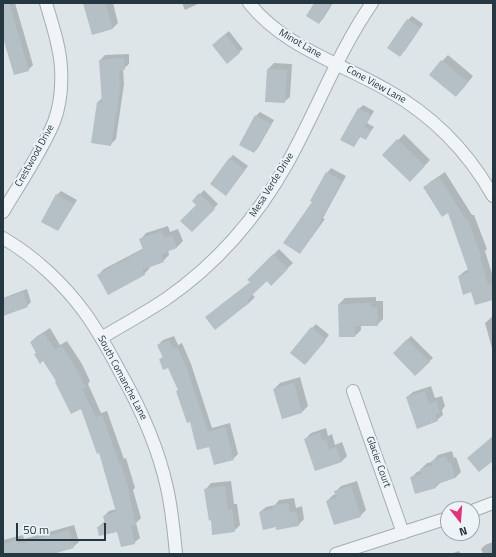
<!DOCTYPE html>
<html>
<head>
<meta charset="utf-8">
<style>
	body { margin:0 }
	#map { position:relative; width:496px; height:557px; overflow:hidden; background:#dde5e9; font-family:"Titillium Web",sans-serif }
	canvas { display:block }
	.frame { position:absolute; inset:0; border:4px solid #253741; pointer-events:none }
	.north { position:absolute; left:440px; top:501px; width:40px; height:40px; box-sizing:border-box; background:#edf3f6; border:1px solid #9da8ae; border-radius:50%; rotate:163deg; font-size:11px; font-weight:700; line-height:16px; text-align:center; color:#253741 }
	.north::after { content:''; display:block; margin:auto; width:14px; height:18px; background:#dd337b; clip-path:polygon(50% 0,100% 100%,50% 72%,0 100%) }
	.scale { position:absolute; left:16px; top:523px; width:90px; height:18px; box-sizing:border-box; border:2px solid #253741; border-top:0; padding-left:5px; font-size:12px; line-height:14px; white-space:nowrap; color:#253741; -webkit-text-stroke:3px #edf3f6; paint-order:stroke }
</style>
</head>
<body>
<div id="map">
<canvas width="496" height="557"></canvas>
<div class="frame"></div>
<div class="north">N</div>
<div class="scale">50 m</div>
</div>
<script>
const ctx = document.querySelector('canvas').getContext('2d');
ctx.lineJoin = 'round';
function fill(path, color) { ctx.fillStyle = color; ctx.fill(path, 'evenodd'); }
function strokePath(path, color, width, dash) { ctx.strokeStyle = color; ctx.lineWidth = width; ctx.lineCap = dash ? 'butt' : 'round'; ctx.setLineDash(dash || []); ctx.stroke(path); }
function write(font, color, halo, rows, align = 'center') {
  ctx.font = font + ' "Titillium Web",sans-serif'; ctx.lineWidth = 4; ctx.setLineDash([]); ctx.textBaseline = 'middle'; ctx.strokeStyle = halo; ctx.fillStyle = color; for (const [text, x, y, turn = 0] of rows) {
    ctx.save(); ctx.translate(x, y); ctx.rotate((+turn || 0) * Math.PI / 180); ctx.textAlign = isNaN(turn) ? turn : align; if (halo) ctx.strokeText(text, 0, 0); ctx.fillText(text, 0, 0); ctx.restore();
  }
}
fill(new Path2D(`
	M3,3H15L33,65L28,70L3,35Z
	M85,3H113L118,23L112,29Z
	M182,3H200L185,10Z
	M315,3H333L323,19L319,23Z
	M412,16L423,24L404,52L408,20Z
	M229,31L243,49L227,62L217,41Z
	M129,54V64L123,69L124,84L116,139L111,144L98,102L102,98L100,60L105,55Z
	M448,55L473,76L462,90L430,74Z
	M274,63L292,64L290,97L284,102L268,69Z
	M363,105L374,111L367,123L374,127L365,138L361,136L354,146L359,109Z
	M260,112L274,120L258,148L254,152L240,144L256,116Z
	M404,134L430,160L410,181L384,155Z
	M233,155L248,166L226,194L229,159Z
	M331,168L346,176L323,218L325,219L304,248L300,253L313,202L327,173Z
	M445,172L472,215H474L487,249L485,251L493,277V299L472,291L459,276L465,271L469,269L448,212L424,188L430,182Z
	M204,190L218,204L192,231L197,205L193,201Z
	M61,191L77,200L61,226L58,230L42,221L57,195Z
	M168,226L170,232L178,229L183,241L177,247L168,250L169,255L163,261L149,266L150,268L144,274L98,275L104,269L144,248L141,239L146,233Z
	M279,249L293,263L271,284L267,279L252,294L255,297L249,303L216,328L251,282L249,280Z
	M27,289L31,302L27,306L3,315V298Z
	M376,297V301H383V319L377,325H361V330L355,336H340L339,304L345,298Z
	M493,316V352L485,323Z
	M316,324L329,335L307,361L312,328Z
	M50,328L60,345L67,341L82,364L90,381L88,384L101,413L107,411L124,459L126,458L135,488L133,490L141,518L136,523L140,538L134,543L118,530L98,527L105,521L104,516L109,511L116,509L100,451L81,408L57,381L31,342L36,337Z
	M174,336L178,345L182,343L191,364L212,428L230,423L238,454L233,459L190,420L177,391L179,389L169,367L160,360L163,356L158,345L163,340Z
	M411,336L433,358L415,374L394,353Z
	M300,377L308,406L302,412L282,417L274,389L280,383Z
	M431,386L435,398L442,396L445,406L442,410L443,415L437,420L407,397L413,392Z
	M326,428L328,436L332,434L335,445L342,442L347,456L341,462L305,439L311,433Z
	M452,451L454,458L456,457L461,472L455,478L441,482L436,487L412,477L417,472L422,470L421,469L427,463L432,462L438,455Z
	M231,481L234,504H237L240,525L234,531L212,519L206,489L211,483Z
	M357,481L366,510L360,516L327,501L333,495L336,494L335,492L341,486Z
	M294,498L296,508L302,506L304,519L298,525L277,526L260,512L266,507L275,505L279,500Z
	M74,525L79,542L73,547L49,554H3V540L23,535L24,539Z
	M493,542V554H483L481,549L485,545Z
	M459,551L461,554H450Z`), '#0003');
fill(new Path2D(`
	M3,3H9L29,71L14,75L3,38Z
	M83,3H105L113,29L92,35Z
	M314,3H332L319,24L306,16Z
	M407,19L420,28L400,57L387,48Z
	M225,34L240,53L227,64L212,45Z
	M124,58L125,70H119L120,89L111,146L91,143L97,102L102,103L99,60Z
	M441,60L468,82L456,97L429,75Z
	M267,69L287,70L285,103L265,102Z
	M358,108L371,115L364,127L371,131L366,140L360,137L354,147L340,140Z
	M255,115L271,124L254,153L239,145Z
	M397,139L425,166L410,182L382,155Z
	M229,158L245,170L226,196L210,184Z
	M326,172L342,181L319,223L320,224L300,254L283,243L312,202L310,201Z
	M439,177L466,220H468L481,256L480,257L488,285L491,284L493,290V300L475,305L471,292L463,295L458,276L469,273L448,213L442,217L423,187Z
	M199,193L215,209L192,232L180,221L196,205L192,201Z
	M56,194L74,204L58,231L41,222Z
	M162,231L164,238L172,235L177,248L161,254L164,262L142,270L145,275L108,295L97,275L143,250L139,239Z
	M273,254L288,269L271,286L267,281L247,300L249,303L215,330L205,317L250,282L247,280Z
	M23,292L28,307L3,316V299Z
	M371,303V307H377L378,326H355V337H339L338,304Z
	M311,327L326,340L305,365L290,353Z
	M44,333L55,350L62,346L77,370L86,387L82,389L96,417L102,415L119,463H121L130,494L129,495L136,525L131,526L135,544L121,547L117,532L99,536L97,527L105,525L103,516L116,512L99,453L97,454L81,409L71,414L55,382L56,381L43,361L40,364L34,354L36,353L30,342Z
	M407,339L430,362L415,376L393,353Z
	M169,340L173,349L177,347L187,369L208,432L225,427L234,460L214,465L209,447L197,450L190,422L187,423L176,391L178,390L168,368L163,370L159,359L163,358L157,345Z
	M294,383L302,413L282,419L273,389Z
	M425,391L429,404L436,401L440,413L435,414L438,421L417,429L406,397Z
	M320,433L322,441L326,439L329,450L336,447L342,462L315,471L304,439Z
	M493,436V461L479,472L467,458Z
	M446,456L448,463L451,462L455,478L435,485L436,488L415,494L410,477L422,474L420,469L433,465L431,461Z
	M225,486L228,510L232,509L235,532L212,535L211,520L209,521L204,489Z
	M351,486L361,517L334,525L326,501L336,498L334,491Z
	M288,503L290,513L296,512L299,526L276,530V527L263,530L259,512L273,509L272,506Z
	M69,530L74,548L53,554H3V544L17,540L18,544Z`), '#b4c0c6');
const street = new Path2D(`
	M249,3C284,47 340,63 387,90C432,115 468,152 493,196
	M3,212C20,183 41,153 54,122C60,106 62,85 61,68C60,46 52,24 46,3
	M3,238C34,256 64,284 85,313C98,331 109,351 119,370C140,407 158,446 167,488C172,510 174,532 176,554
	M101,338C123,325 145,313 166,299C218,263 258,216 288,162C317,110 338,52 372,3
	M353,391L403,533
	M472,511L493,503
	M336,554L448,518`);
strokePath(street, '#a2adb3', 14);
strokePath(street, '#f0f4f7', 12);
write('10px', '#253741', '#edf3f6', [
	["Minot Lane",300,44,30],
	["Cone View Lane",376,85,29],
	["Crestwood Drive",35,156,-61],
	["Mesa Verde Drive",272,185,-58],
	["South Comanche Lane",122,378,62],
	["Glacier Court",378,462,70]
]);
</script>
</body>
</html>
